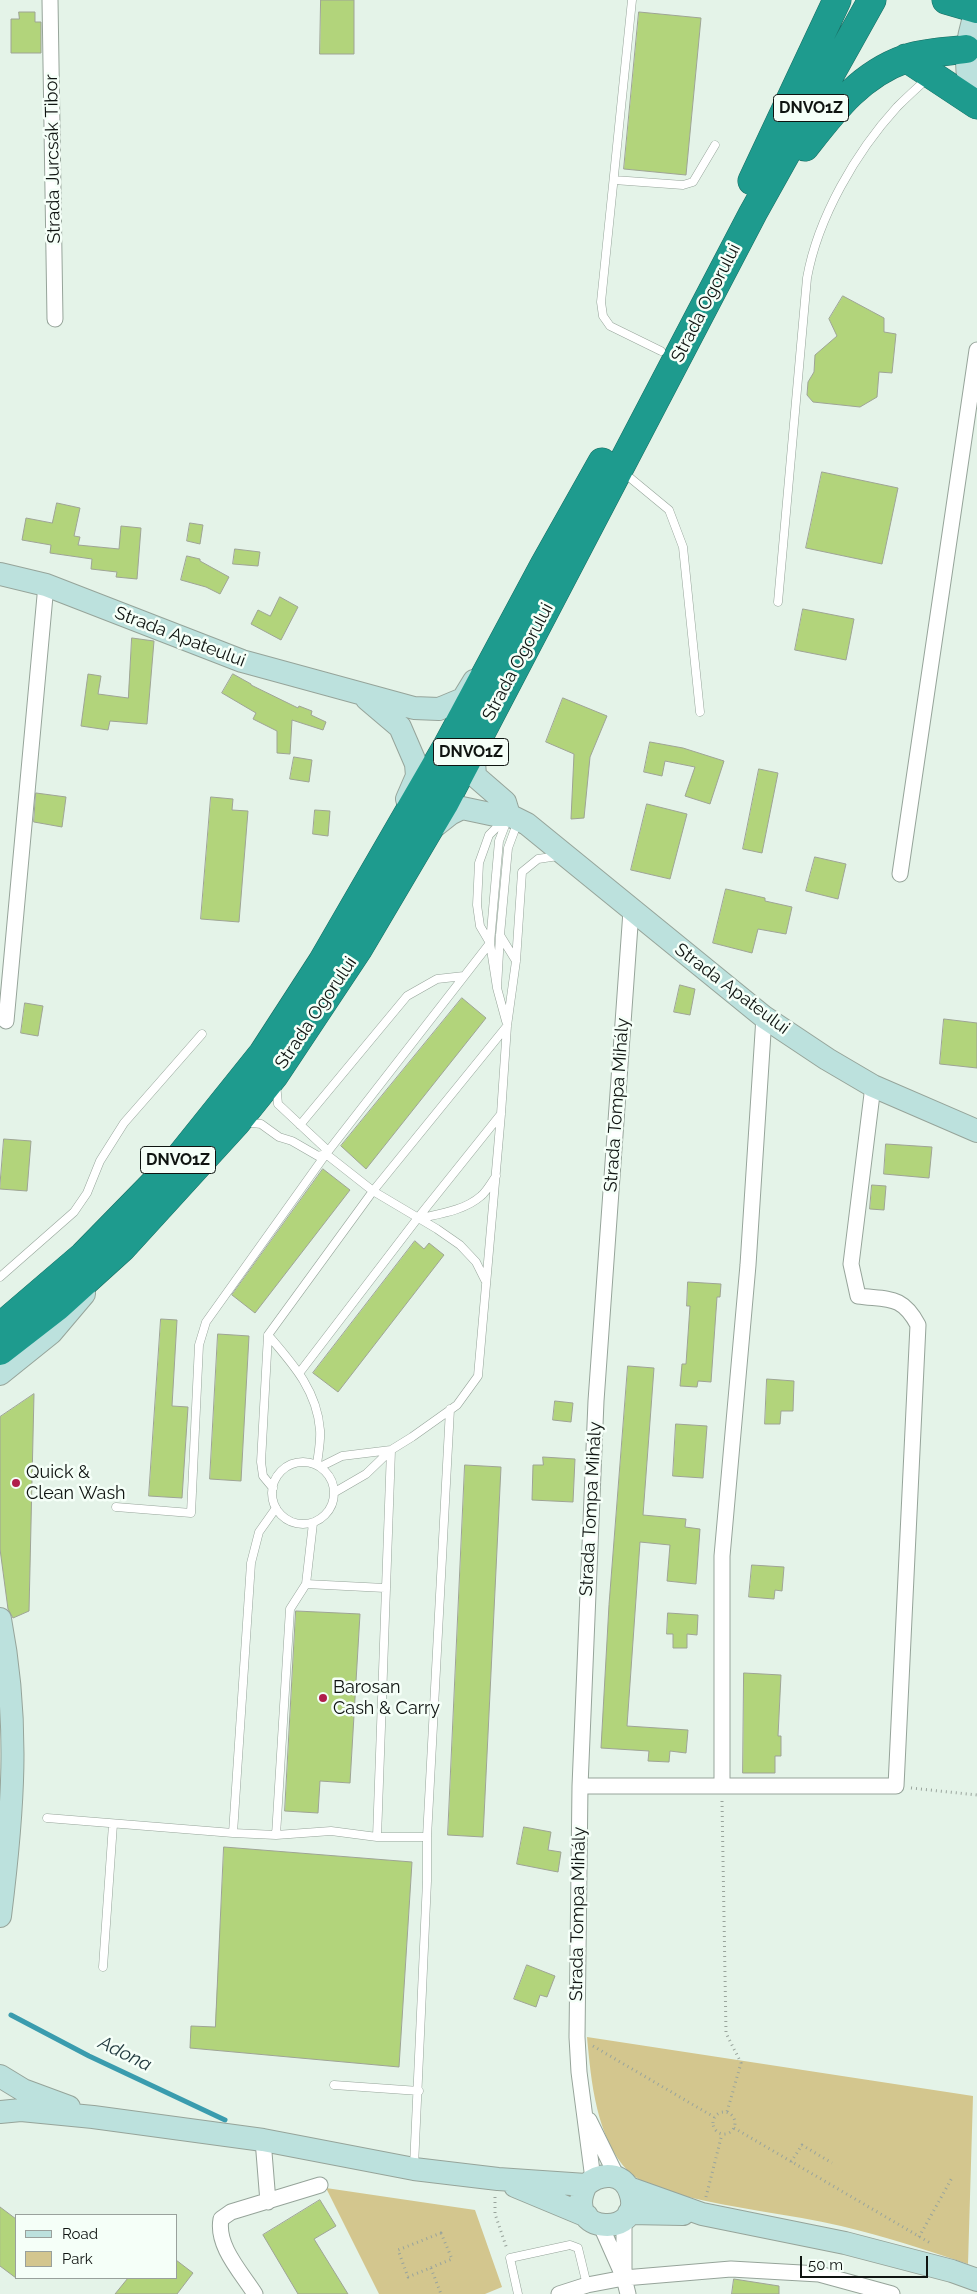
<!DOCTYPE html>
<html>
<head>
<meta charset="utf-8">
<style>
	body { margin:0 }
	#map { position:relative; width:977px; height:2294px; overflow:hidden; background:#e4f3e8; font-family:Raleway,sans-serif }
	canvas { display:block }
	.legend { position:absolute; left:15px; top:2214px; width:162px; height:65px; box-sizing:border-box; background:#f5fff8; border:1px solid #99a19c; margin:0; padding:6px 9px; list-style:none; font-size:15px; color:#0f1411 }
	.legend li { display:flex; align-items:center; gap:10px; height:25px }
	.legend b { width:25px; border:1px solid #99a19c }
	.scale { position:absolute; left:800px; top:2256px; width:128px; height:22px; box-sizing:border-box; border:2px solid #0f1411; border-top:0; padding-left:6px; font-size:15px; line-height:18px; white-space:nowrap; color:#0f1411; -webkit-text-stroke:4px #f5fff8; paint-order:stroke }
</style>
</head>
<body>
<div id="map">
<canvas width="977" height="2294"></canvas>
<ul class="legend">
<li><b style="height:6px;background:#bce1dd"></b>Road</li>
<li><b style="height:14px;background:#d3c68e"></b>Park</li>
</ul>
<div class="scale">50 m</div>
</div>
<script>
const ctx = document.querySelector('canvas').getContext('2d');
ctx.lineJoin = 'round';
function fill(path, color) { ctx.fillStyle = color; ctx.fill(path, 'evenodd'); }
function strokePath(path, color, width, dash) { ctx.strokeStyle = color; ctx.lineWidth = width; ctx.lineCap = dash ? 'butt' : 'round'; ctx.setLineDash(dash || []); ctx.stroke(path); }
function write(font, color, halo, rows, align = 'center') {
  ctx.font = font + ' Raleway,sans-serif'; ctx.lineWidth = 5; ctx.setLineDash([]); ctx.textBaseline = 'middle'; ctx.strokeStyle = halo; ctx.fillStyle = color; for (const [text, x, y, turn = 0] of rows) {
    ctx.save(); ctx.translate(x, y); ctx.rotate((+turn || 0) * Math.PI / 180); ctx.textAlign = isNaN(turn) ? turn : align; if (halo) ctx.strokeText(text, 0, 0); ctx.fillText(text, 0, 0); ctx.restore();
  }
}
fill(new Path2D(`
	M587,2037L973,2096L968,2264C926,2250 884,2236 841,2226C789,2214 736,2209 684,2196C665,2190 644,2186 629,2172C596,2139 591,2080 587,2037Z
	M326,2188L475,2210L502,2287L485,2294H379Z`), '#d3c68e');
strokePath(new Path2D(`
	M11,2015L89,2056L225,2120`), '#3a9cae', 5);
const building = new Path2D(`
	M321,0H354V54H320Z
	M19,12H35V22H41V53H11V19H19Z
	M639,12L701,18L686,175L624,169Z
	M843,296L884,318V332L896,334L892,373L879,372L877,397L860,407L813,402L807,395L808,382L814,372L815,355L837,336L829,319Z
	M822,472L898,488L882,564L806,548Z
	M57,503L80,508L74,536L80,537L78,545L119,549L121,526L141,528L137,579L116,577L117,572L91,569L92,559L50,553L51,545L22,540L26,518L52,523Z
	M190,523L203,525L200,544L187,541Z
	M235,549L260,552L258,566L233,564Z
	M187,556L200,559V561L229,577L220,594L206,587L181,580Z
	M280,597L298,607L281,640L251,624L258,610L270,616Z
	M803,609L854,619L846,660L795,650Z
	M132,638L154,641L147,724L110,721L108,730L81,726L88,674L101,676L98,694L128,698Z
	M233,674L251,684V685L298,708L299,706L312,711L311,715L326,722L323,730L292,720L290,754L277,753V731L253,719L256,713L222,693Z
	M563,698L607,716L590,757L584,818L571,819L574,754L546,742Z
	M650,742L683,748L724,761L710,804L685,796L695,767L665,761L662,776L644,772Z
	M294,757L312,760L309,782L290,779Z
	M759,769L778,773L762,853L743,849Z
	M36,793L66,797L62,827L34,822Z
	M211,797L233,799L232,810L248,811L239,922L201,919Z
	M647,804L687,814L670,879L631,870Z
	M315,810L330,811L328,836L313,834Z
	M815,857L846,864L838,899L806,891Z
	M726,889L765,898V901L792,907L786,934L758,929L752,953L713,943Z
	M680,985L695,989L690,1015L674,1012Z
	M462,998L486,1018L366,1169L341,1146Z
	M25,1003L43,1006L38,1036L21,1033Z
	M944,1019L977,1023V1068L940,1064Z
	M4,1139L31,1141L27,1191L0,1189Z
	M886,1144L932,1147L929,1178L884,1174Z
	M323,1169L350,1190L255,1313L232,1295Z
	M872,1185L886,1186L884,1210L870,1209Z
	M415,1241L424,1249L429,1243L444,1255L338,1392L313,1373Z
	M688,1282L721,1284L720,1297H717L711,1382L698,1381L697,1387L680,1386L682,1364H686L690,1306H687Z
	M161,1319L177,1320L172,1406L188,1407L182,1498L149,1496Z
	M218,1334L249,1336L241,1481L210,1479Z
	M628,1366L654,1368L643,1515L686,1519L685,1527L700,1529L696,1584L667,1581L670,1545L640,1542L627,1726L688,1730L686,1753L670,1751L669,1762L648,1761L649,1751L601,1748L609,1605Z
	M767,1379L794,1381L793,1411H781L780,1424H765Z
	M34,1394L29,1611L13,1618L8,1609L0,1549V1417Z
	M555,1401L573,1403L571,1422L553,1420Z
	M676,1424L707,1426L703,1478L673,1476Z
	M543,1457L575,1459L573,1502L532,1500L533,1465H543Z
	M465,1465L501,1467L483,1837L448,1835Z
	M752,1565L784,1567L782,1591L775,1590L774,1599L749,1597Z
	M296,1611L360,1614L350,1783L320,1781L318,1813L285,1811Z
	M668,1613L698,1615L697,1635L687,1634V1648H673V1634H667Z
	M744,1673L781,1675L778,1736H781V1756H775V1773H743Z
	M524,1827L551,1832L548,1850L561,1852L558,1872L517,1864Z
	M224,1847L412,1862L399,2067L190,2048L191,2026L215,2027Z
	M527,1965L555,1976L547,1997L540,1995L536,2007L514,1999Z
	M320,2200L336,2226L314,2239L348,2294H298L263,2235Z
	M0,2207L16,2219V2278L0,2266Z
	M176,2260L193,2273L177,2294H115L128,2278H176Z
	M734,2279L779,2286V2294H732Z`);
fill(building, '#b2d47b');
strokePath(building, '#9ea495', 1);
const lane = new Path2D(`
	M632,0L601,302L603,316L610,326L661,351
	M614,180L683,185L693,182L715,145
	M623,472L669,510L683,547L700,712
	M778,602L807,278C818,217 856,152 897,107C907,97 918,87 928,78
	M509,815L499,841L490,943L480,926L477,905L479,863L489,835Z
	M500,935L516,961
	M506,1021L497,988L500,935L508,848L518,821
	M244,1122L261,1124L279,1137L292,1141L318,1156L326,1154L325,1148L278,1104L276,1084
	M300,1125L407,996L437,979L464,976
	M326,1154L373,1191L437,1229L460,1245L476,1262L485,1280
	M417,1219C438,1214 464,1211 481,1196C487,1191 491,1183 496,1176
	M0,1277L74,1212L87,1193L100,1161L124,1123L202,1034
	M268,1335C292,1363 317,1390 320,1430C321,1441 318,1454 317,1465
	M300,1372L417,1219L501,1114
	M272 1493a31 31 0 1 1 62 0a31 31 0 1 1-62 0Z
	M320,1467L342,1456L391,1450
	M273,1488L263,1476L261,1462L268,1335L373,1191L507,1026
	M335,1492L366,1474L391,1450L412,1437L457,1405L478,1376L501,1114L507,1026L516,961L522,872L538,859L558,856
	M116,1507L191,1513L199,1345L206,1322L326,1154L490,943L497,988
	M276,1508L259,1532L251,1563L233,1833L276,1835L331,1831L377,1837H427
	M313,1523L306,1584L385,1588
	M47,1818L233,1833
	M276,1835L290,1609L306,1584
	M377,1837L391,1450
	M103,1967L113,1824
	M334,2085L419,2091
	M414,2166L427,1881V1837L450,1409
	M518,2294L510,2258L570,2245L578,2248L587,2285`);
const street = new Path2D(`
	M50,0L55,319
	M900,874L977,350
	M6,1021L46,585
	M722,1785V1556L748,1265L764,1017
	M580,1786H896L918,1325C902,1295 889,1300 858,1296L851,1264L873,1086
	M589,2120L617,2177
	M263,2140L268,2202
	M593,2179L579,2072L577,2037L580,1786L596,1401L631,911
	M624,2220V2272
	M601,2226L624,2278L628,2294
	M255,2294C241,2272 216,2246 221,2219L231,2212L320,2185
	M559,2294L587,2285L624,2278L731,2269L819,2274L892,2294`);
const secondary = new Path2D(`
	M977,9C965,42 962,72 977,104
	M0,574L46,585L242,661L414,708L439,709L463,699L474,681
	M367,699L400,727L416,764L417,776L407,799
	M479,746L474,761L475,776L505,802L509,815
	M431,829L450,814L462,808L495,815H509L527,824L764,1017L827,1059L873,1086L977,1131
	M0,1374L51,1333L84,1294
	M0,1619C20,1723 13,1812 0,1916
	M0,2076L23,2090L69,2107
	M0,2112L21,2110L93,2117L263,2140L414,2169L498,2179L586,2185C601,2172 623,2172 630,2192C647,2238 560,2236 586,2185
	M515,2186L587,2216
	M629,2188L702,2214L845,2243L952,2271L977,2280
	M629,2213L683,2214`);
const highway = new Path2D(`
	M946,0L977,9
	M906,58L977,105
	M805,147C834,110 860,75 905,59C923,52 947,52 966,49
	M752,181L837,0
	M0,1327L83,1256L178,1159L263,1053L322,962L447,746L544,565L602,462
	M0,1351L58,1306L122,1248L237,1122L274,1076L359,948L444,804L753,213L872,0`);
strokePath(lane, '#96a49a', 9);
strokePath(street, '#96a49a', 17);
strokePath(secondary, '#96a49a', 24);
strokePath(highway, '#196c62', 29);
strokePath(new Path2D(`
	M911,1788L977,1795
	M722,1801L726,2033L741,2063L727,2112
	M593,2046L714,2117
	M713 2123a11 11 0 1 1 22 0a11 11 0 1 1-22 0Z
	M734,2128L932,2244
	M791,2162L802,2145L832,2163
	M495,2197V2214L507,2249
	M706,2197L722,2134
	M441,2233L452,2259L408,2277L398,2250Z
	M919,2237L953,2176
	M431,2268L441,2294`), '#99a49c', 3, [1, 4]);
strokePath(lane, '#fff', 8);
strokePath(street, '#fff', 15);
strokePath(secondary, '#bce1dd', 22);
strokePath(highway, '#1e9b8e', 28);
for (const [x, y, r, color] of [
	[16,1483,5,"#b01e4b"],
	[323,1698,5,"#b01e4b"]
]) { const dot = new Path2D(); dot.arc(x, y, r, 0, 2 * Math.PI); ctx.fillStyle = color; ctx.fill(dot); strokePath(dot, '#f5fff8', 2); }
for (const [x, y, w] of [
	[811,108,75],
	[471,752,75],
	[178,1160,75]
]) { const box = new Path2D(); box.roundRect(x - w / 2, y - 13.5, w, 27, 4); ctx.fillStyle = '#f5fff8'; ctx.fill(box); strokePath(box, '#0f1411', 1); }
write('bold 16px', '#0f1411', null, [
	["DNVO1Z",811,108],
	["DNVO1Z",471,752],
	["DNVO1Z",178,1160]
]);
write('18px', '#0f1411', '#f5fff8', [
	["Strada Jurcsák Tibor",53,159,-91],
	["Strada Ogorului",706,303,-63],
	["Strada Apateului",180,637,21],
	["Strada Ogorului",518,662,-62],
	["Strada Apateului",732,989,37],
	["Strada Ogorului",316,1013,-56],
	["Strada Tompa Mihály",617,1105,-86],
	["Strada Tompa Mihály",591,1509,-87],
	["Strada Tompa Mihály",578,1914,-89]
]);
write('18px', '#0f1411', '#f5fff8', [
	["Quick &",26,1473],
	["Clean Wash",26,1494],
	["Barosan",333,1688],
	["Cash & Carry",333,1709]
], 'left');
write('italic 19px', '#233b40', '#f5fff8', [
	["Adona",125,2054,26]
]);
</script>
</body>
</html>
